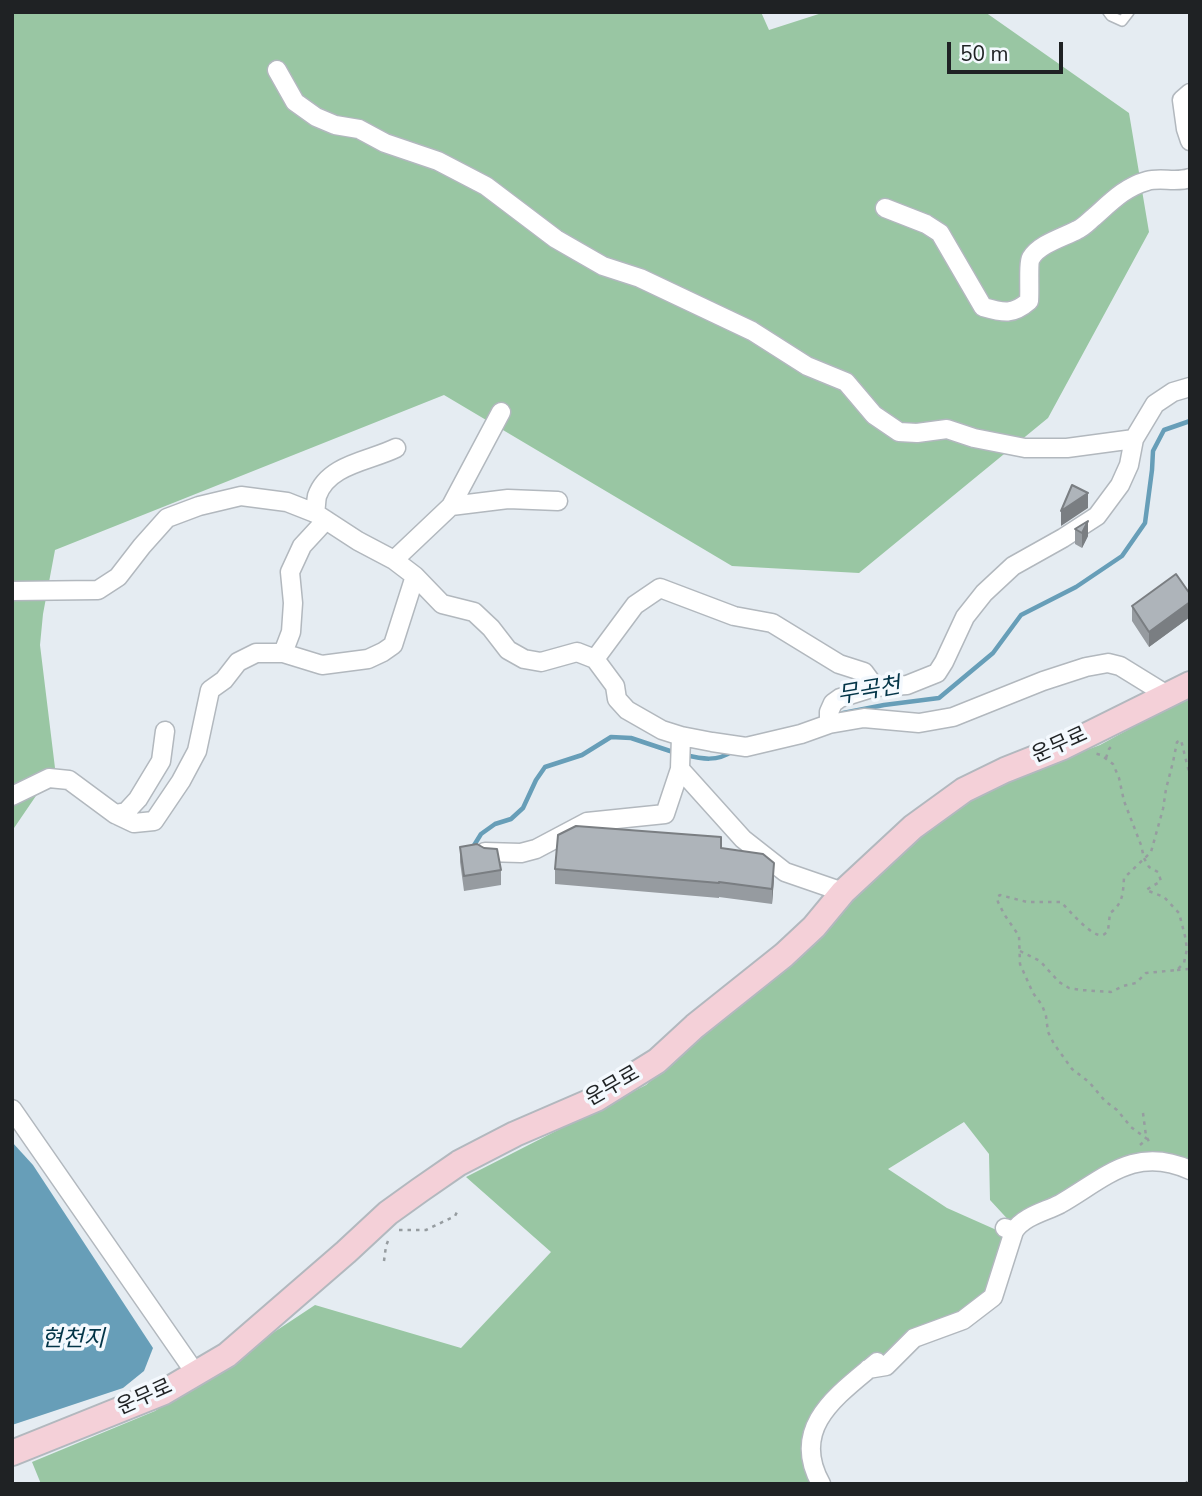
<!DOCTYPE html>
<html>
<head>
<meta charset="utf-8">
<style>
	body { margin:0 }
	#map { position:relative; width:1202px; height:1496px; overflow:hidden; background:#e5ecf2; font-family:"Nunito Sans",sans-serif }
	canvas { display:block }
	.frame { position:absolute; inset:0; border:14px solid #1f2224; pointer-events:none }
	.scale { position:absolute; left:947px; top:42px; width:116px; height:32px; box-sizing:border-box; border:4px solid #1f2224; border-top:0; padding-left:9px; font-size:21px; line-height:24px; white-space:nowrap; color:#1f2224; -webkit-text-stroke:5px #f4f9fe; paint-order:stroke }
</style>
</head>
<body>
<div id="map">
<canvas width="1202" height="1496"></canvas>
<div class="frame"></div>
<div class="scale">50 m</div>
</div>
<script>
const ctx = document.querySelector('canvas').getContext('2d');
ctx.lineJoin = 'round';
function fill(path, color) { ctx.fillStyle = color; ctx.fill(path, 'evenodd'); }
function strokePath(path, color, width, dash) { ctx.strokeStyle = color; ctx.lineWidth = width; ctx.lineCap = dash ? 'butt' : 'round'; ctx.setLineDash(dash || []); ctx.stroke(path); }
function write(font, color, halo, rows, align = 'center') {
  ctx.font = font + ' "Nunito Sans","Noto Sans KR",sans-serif'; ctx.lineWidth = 7; ctx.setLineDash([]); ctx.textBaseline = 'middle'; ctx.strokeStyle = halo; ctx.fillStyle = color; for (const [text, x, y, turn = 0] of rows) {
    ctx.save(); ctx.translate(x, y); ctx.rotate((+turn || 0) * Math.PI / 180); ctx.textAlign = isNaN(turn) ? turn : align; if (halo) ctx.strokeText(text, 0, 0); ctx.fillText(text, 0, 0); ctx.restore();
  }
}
fill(new Path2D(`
	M12,12H761L769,30L825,12H985L1129,113L1149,232L1048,418L859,573L732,566L444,395L55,550L43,614L40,645L55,768L12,831Z
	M1190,696V1166L1153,1159L1014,1226L990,1200L989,1154L964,1122L888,1169L947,1208L1010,1236L991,1296L911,1337L886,1352L819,1411L817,1484H41L32,1462L155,1411L315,1305L461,1348L551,1252L466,1177L646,1085L731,1010L867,884L967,795L1100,745Z`), '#99c6a3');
fill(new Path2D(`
	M12,1142L33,1165L153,1348L144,1371L123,1388L12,1425Z`), '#679eb8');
strokePath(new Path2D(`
	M843,713L884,705L939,698L993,653L1021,615L1076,587L1122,556L1145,523L1152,470L1153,451L1164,430L1190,421
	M685,755C702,759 717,762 733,751
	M473,847L481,834L495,824L511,819L523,808L536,780L545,767L582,755L611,737L631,738L676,753`), '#679eb8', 4.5);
const lane = new Path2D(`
	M1108,12L1111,16L1122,21L1129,12`);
const street = new Path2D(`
	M277,70L295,102L316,117L335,125L359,129L385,143L438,161L486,186L556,239L603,266L640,278L752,331L807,366L846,382L874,415L899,432L917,433L947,429L974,438L1025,448H1067L1134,439
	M1190,93L1182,100L1186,129L1190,141
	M885,208L926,224L940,233L983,307C1004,313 1013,315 1029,301C1030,292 1028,263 1031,258C1039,244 1064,237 1077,230C1084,227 1089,221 1094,217C1111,202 1125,187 1147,181C1161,177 1176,183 1190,178
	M451,506L501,412
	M315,513C316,508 316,501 317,496C328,464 370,461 396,448
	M394,560L451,506L508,499L558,501
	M12,591L98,590L118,577L142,546L167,518L199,506L241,496L287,502L315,513L358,541L394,560L415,576L442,604L474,612L491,628L508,650L524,659L541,662L577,652L595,659L615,686L617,699L627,710L662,730L681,736L712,742L746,747L801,734L829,724L864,718L919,723L953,717L1043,681L1086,667L1108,663L1120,666L1167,695
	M283,653L322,665L368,659L383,652L393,645L415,576
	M595,659L635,605L660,588L734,616L772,623L839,664L864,672L875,687
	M829,724V712L833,703L840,698L875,687L907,685L937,673L944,662L965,617L984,593L1013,566L1063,538L1097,516L1120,485L1129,465L1134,439L1155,404L1173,392L1190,387
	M680,769L743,839L785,872L843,892
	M12,796L49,778L69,780L115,814L134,823L154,821L181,781L197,751L210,690L224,680L238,662L256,653H283L291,632L293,603L290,572L302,546L326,520
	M115,814L126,812L138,799L161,761L165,731
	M485,852L521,853L536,849L587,822L665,814L680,769L681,736
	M12,1109L196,1374
	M1014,1231C1024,1216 1044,1212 1060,1204C1105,1178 1135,1145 1190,1170
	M868,1369L886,1366L914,1338L963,1320L993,1297L1014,1231L1005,1228
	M821,1484C789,1427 838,1395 877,1362`);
const secondary = new Path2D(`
	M12,1453L164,1392L227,1355L346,1252L388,1213L420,1190L459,1163L515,1134L596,1099L657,1061L695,1026L784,955L814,927L843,892L913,827L964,790L1005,770L1063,747L1190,684`);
strokePath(lane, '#b2b8be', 12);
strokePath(street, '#b2b8be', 21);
strokePath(secondary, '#b2b8be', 28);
strokePath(new Path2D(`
	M1106,758L1109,749L1112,746
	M1020,951L1040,961L1059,982L1069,988L1081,990L1111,992L1123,986L1136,983L1146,973L1177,970L1184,963L1187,949L1185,936L1179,913L1164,897L1146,890L1161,881L1158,872L1149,867L1144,858L1141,845L1124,801L1119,778L1113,764L1101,755L1094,753
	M1177,970L1190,969
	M1143,1113L1146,1136L1151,1145
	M1140,1145L1147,1139L1131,1127L1117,1110L1105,1101L1089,1082L1072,1069L1054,1044L1048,1032L1046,1016L1042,1005L1033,993L1020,964L1019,936L1004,914L998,902L997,897L1000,895L1027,902H1061C1069,910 1092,938 1103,935C1105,934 1107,932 1108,931L1110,913C1123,904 1123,893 1124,878L1151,852L1163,809L1166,789L1173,762L1177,742L1181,740L1190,776
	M399,1230H426L455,1216L457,1212
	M384,1261L386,1246L388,1241
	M1185,1484L1190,1479`), '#969ca0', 2.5, [3.5, 5]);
strokePath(lane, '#fff', 9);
strokePath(street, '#fff', 18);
strokePath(secondary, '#f4d0d8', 24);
fill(new Path2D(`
	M1075,529L1088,536L1082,548L1075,544Z
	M1190,594V617L1149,647L1132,621V606Z
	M460,847L501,870V885L464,891L460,862Z
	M721,848L774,878L772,904L719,897V898L555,884V869Z`), '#969ba0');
fill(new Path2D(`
	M1088,493V508L1061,526V511Z
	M1088,521V536L1082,548V533Z
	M1190,602V617L1149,647V632Z
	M774,863V878L772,904V889Z`), '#7a7e82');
const building = new Path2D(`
	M1072,485L1088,493L1061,511Z
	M1088,521L1082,533L1075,529Z
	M1176,574L1190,594V602L1149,632L1132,606Z
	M576,826L721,837V848L763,854L774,863L772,889L719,882V883L555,869L558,835Z
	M477,844L484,848L497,849L501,870L464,876L460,847Z`);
fill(building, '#aeb4ba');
strokePath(building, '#7a7e82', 2);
write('21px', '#1f2224', '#f4f9fe', [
	["운무로",1060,746,-24],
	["운무로",613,1087,-30],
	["운무로",145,1398,-24]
]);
write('italic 23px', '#033548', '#f4f9fe', [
	["무곡천",869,692,-10],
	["현천지",73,1340]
]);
</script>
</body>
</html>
